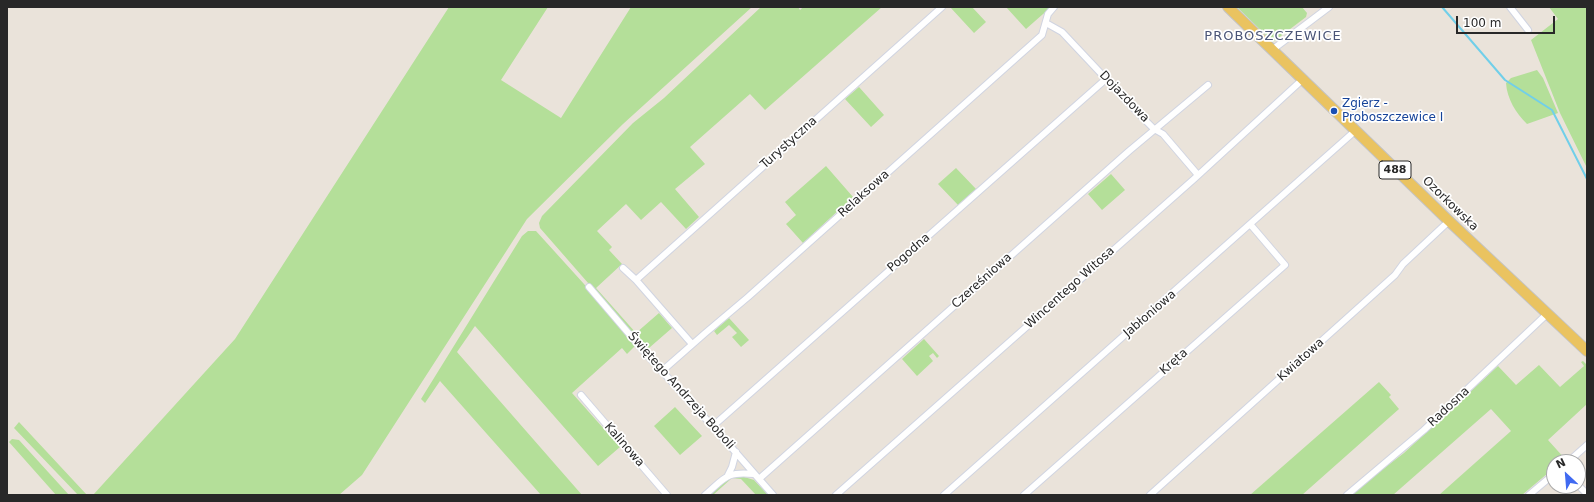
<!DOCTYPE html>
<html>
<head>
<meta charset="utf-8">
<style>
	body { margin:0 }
	#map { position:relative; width:1594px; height:502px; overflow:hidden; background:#eae3da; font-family:"DejaVu Sans",sans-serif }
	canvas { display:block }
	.frame { position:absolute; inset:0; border:8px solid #282828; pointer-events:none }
	.north { position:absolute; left:1546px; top:454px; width:40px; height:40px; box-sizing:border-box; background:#fff; border:1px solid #a9a9a9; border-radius:50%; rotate:334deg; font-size:11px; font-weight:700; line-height:16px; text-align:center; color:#282828 }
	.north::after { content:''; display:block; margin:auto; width:14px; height:18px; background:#406af1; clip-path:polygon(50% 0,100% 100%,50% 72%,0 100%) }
	.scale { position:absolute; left:1456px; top:16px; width:99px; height:18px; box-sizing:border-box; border:2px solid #282828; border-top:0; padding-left:5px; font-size:12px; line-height:14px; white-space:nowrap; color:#282828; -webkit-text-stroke:3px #fff; paint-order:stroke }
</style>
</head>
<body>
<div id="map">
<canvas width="1594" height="502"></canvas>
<div class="frame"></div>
<div class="north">N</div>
<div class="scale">100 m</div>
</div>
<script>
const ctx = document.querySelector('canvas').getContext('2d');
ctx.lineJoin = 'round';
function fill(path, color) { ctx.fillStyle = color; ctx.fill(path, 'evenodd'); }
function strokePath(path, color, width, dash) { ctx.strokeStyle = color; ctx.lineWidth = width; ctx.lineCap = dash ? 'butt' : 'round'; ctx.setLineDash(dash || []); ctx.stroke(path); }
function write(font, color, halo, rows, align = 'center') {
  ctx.font = font + ' "DejaVu Sans",sans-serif'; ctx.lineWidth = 3.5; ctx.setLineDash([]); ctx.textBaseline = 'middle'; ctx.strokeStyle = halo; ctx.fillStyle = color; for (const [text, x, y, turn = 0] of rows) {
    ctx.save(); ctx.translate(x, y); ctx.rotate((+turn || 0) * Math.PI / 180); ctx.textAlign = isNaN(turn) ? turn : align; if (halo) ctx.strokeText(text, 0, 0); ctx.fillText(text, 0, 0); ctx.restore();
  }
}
fill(new Path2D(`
	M449,7H548L501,80L561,118L631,7H752L623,124L527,219L362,475L339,495H93L235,339Z
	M761,7H798L800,10L803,7H882L765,110L750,94L690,147L705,164L675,189L699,217L686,229L661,202L641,220L626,204L597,231L612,247L609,250L622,264L596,288L636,333L659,313L672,328L649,348L644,347L540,228L539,223L542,216L633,123L664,98Z
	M950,7H972L986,22L974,33Z
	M1006,7H1051L1026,29Z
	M1237,7H1302L1307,13L1306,17L1273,42Z
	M1549,7H1587V168L1560,113L1531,40L1558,19Z
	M1537,70L1543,78L1558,113L1527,124C1516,113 1507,99 1506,83L1511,78Z
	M859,87L884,115L871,127L845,99Z
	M826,166L853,197L803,243L786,224L796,215L785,202Z
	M956,168L976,189L958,205L938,184Z
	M1111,174L1125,190L1102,210L1088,194Z
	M528,231H536L584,284L635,346L627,354L622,348L572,393L620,447L598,466L475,326L457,352L582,495H541L440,381L425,403L421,399L522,236Z
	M729,318L749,340L741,347L732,337L737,333L729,325L717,335L714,331Z
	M924,339L939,356L937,358L933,353L929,356L933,361L917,376L902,359Z
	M1583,361L1587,365V404L1548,440L1566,460L1564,462H1554V468L1522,495H1439L1511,431L1491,409L1393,495H1351L1370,479L1404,453L1498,366L1516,385L1539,365L1560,387L1584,366L1581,362Z
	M1379,382L1391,395L1389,397L1399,409L1302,495H1250Z
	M675,407L702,436L680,455L654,426Z
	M19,422L87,495H78L14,428Z
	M12,439L19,440L69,495H56L9,442Z
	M741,476L754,480L768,495H756L741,479L732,478L713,495H709C720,485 726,477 741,476Z`), '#b4df99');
strokePath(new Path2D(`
	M1442,7L1505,80L1552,110L1587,179`), '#71cfe9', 2);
const minor = new Path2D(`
	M1510,7L1528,30
	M1046,23L1062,32L1140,115L1154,129L1163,134L1198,175
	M1272,50L1329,7
	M623,268L636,280L692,344
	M636,280L942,7
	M589,287L648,356L717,431L773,495
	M662,371C690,346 719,321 748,297L1042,35L1048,14L1054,7
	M581,395L667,495
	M713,426L1106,79
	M1568,462L1587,445
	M728,475L732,467L736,452
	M759,479L1129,151L1208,85
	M1578,485L1587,494
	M705,495C725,478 726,471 754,474
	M836,495L1194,179L1302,80
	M944,495L1355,131
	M1024,495L1285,265L1250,224
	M1150,495L1395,275L1403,264L1449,221
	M1347,495L1424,430L1547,314
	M1529,495L1554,474`);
const primary = new Path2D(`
	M1228,7L1449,221L1587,351`);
strokePath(minor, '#d0d4e1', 8);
strokePath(primary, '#c3c3c3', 12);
strokePath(minor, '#fff', 6);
strokePath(primary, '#eac360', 10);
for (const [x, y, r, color] of [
	[1334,111,4,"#1a4fb4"]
]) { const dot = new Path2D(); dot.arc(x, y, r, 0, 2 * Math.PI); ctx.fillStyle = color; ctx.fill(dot); strokePath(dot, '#fff', 1.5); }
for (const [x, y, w] of [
	[1395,170,32]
]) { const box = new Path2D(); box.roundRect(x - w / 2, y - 9, w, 18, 3); ctx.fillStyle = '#fff'; ctx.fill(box); strokePath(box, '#282828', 1); }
write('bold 11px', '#282828', null, [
	["488",1395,170]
]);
write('12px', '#282828', '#fff', [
	["Dojazdowa",1124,97,46],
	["Turystyczna",789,143,-42],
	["Relaksowa",864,194,-42],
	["Ozorkowska",1450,204,44],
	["Pogodna",909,253,-41],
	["Czereśniowa",982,281,-42],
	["Wincentego Witosa",1070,288,-42],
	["Jabłoniowa",1150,314,-41],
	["Kwiatowa",1301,360,-42],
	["Kręta",1174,362,-41],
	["Świętego Andrzeja Boboli",681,391,48],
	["Radosna",1449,407,-43],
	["Kalinowa",624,445,49]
]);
write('12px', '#164399', '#fff', [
	["Zgierz -",1342,104],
	["Proboszczewice I",1342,118]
], 'left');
ctx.letterSpacing = '1px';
write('13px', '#4b5577', '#fff', [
	["PROBOSZCZEWICE",1273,37]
]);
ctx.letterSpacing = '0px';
</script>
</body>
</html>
